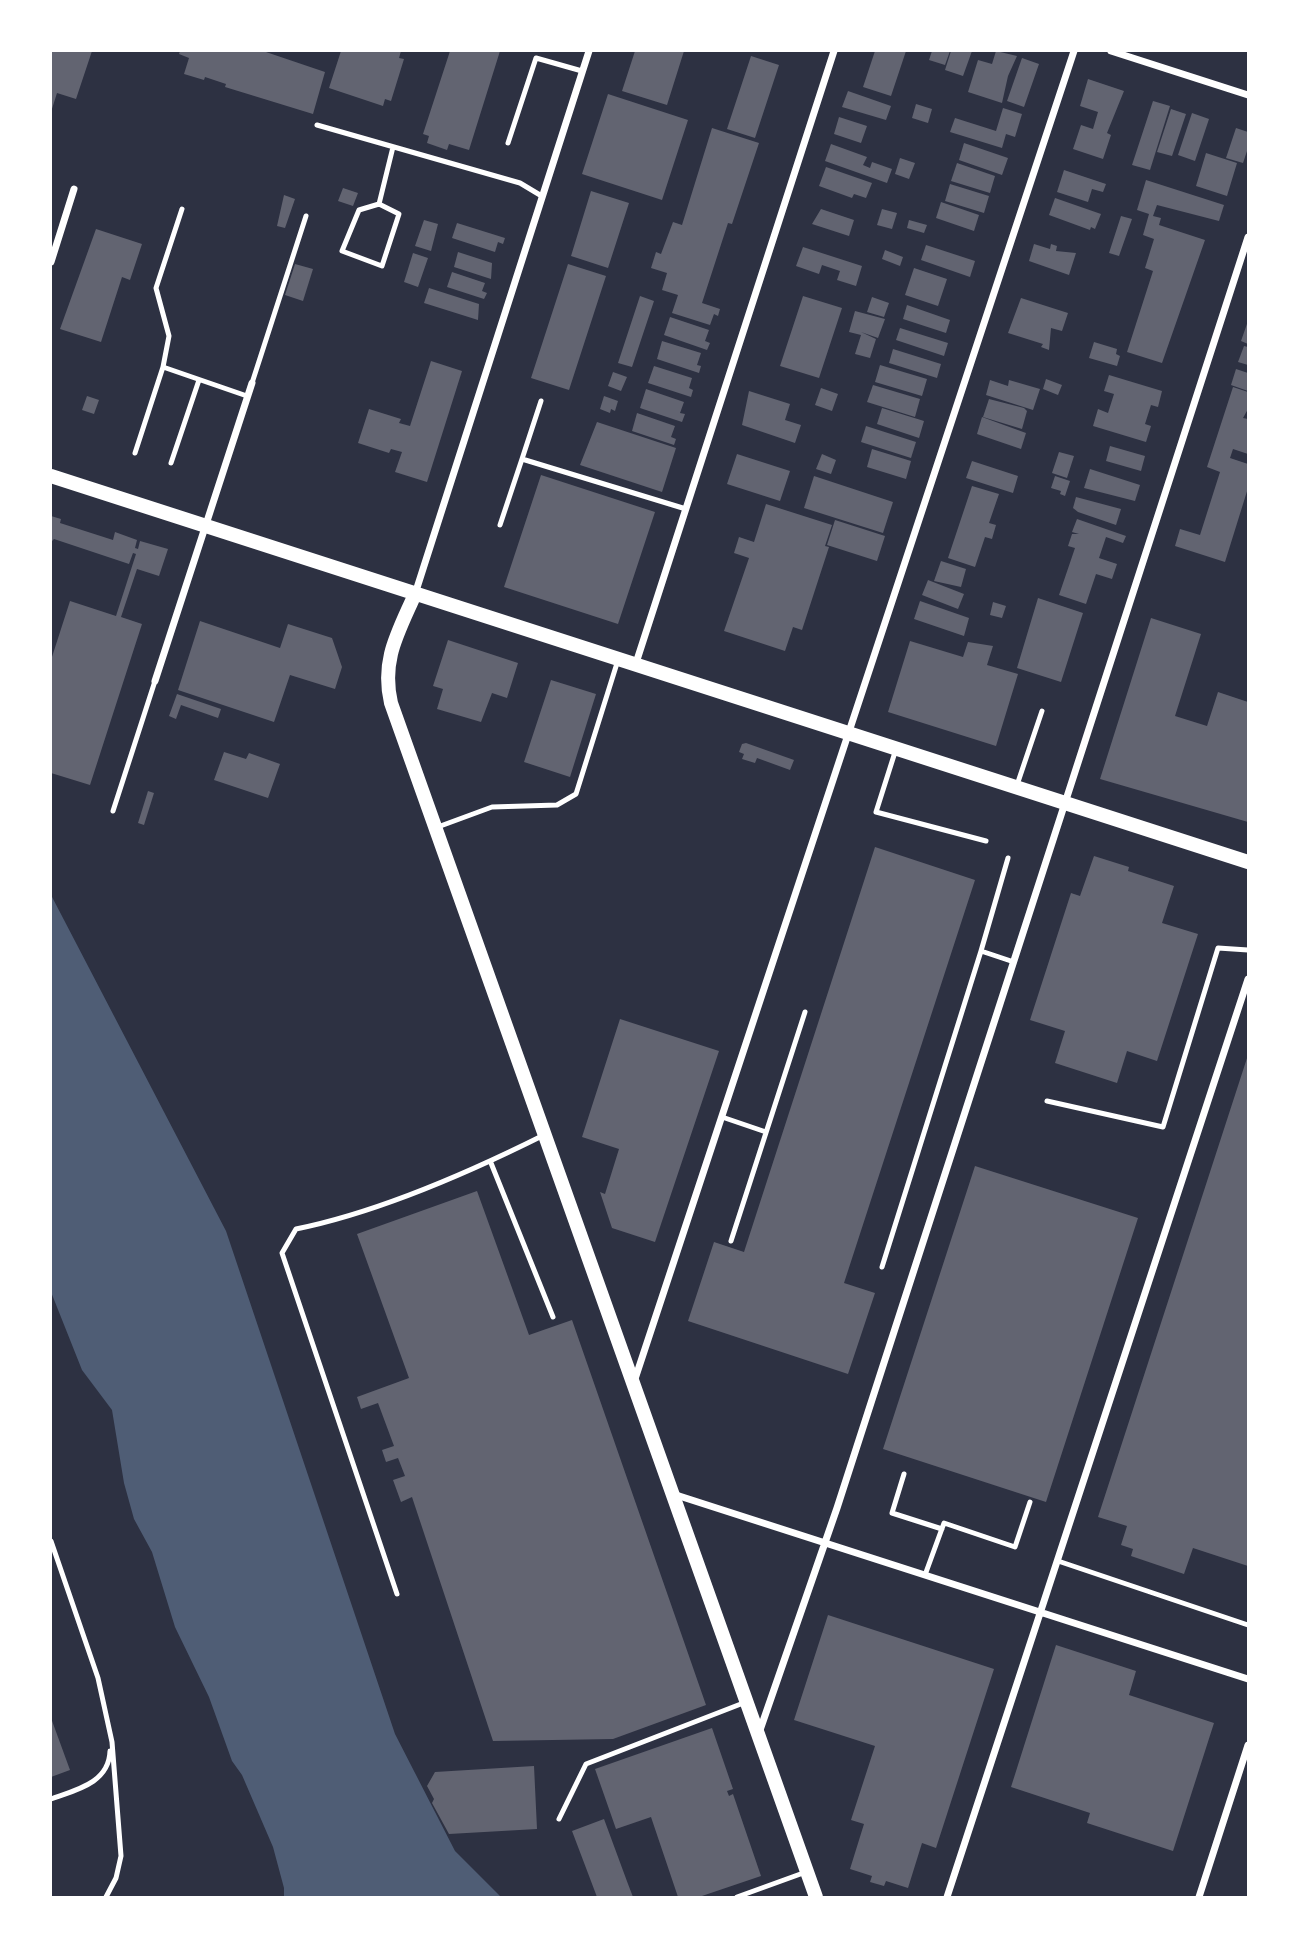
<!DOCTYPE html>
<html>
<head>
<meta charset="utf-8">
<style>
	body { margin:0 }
	#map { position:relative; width:1299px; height:1948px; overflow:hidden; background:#2d3142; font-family:Lato,sans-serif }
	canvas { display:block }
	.frame { position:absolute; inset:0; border:52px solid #fff; pointer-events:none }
</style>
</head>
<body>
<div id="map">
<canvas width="1299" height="1948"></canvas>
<div class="frame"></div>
</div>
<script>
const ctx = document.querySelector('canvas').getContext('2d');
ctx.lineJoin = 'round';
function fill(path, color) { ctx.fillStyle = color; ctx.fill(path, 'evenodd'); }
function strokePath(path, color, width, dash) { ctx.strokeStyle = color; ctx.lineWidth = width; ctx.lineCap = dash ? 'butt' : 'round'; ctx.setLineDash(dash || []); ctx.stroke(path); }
fill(new Path2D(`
	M51,895L226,1231L395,1734L455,1851L501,1897H284V1888L273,1847L242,1775L232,1761L209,1697L175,1627L152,1552L134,1519L124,1483L112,1410L82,1370L51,1292Z`), '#4f5d75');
fill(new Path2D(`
	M51,51H92L76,99L57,93L51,112Z
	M180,51H263L325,72L313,114L225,87L226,84L205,77L204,80L184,74L189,58L179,54Z
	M341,51H401L399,58L404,59L391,101L385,99L383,106L329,88Z
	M450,51H500L469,150L449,144L447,150L427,143L429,136L423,134Z
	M635,51H684L667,105L622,91Z
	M875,51H906L891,96L863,87Z
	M932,51H950L945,65L929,60Z
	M951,51H972L963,76L945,70Z
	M996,51L1017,56L1008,76L1002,103L968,92L978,60L992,64Z
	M751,56L779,65L755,138L727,129Z
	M1022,58L1039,64L1024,107L1007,101Z
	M1088,79L1124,91L1107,133L1111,135L1103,159L1073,149L1081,125L1093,129L1098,112L1080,106Z
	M848,91L891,106L886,120L842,107Z
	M608,94L688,120L662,200L582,174Z
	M1153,101L1170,106L1150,170L1132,165Z
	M916,104L932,109L928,123L912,118Z
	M1003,108L1022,114L1015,137L1006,134L1002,148L950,132L955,118L996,131Z
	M1171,109L1186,114L1172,156L1157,152Z
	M1192,113L1209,119L1195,161L1178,155Z
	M839,117L867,126L861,143L834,134Z
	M712,128L759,143L732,224L728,223L702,303L720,309L718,316L714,314L710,325L672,313L678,295L662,290L667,273L651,268L656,252L661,254L673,222L682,225Z
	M1236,128L1248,132V148L1243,163L1226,158Z
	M964,143L1008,158L1002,175L959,160Z
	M831,144L867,157L863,165L870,168L872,162L892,169L887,183L825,161Z
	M1206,153L1237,163L1227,196L1196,186Z
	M900,158L915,163L909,179L895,174Z
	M957,163L995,176L990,193L951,181Z
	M826,167L872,183L866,198L854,194L852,198L819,186Z
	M1064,170L1106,184L1103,192L1092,189L1088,202L1057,192Z
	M1146,180L1224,205L1219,221L1157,205L1153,216L1161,218L1159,225L1205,240L1162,363L1127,352L1153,271L1145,268L1154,239L1143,235L1149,214L1137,210Z
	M950,184L989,196L984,213L945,201Z
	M343,188L358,193L353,206L338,201Z
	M591,191L629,203L608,268L571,256Z
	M284,195L295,199L285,228L277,226Z
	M1055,198L1101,214L1095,229L1091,227L1090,230L1049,215Z
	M941,202L979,215L974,231L936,218Z
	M821,209L854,220L849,236L812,224Z
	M882,209L897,213L892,229L877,225Z
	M1121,216L1132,219L1119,256L1109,253Z
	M424,220L438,224L431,251L415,246Z
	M909,220L927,225L924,233L907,228Z
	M457,223L505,238L503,244L498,242L495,252L452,238Z
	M96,229L142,244L130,280L122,277L101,342L60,329Z
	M1034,244L1050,249L1051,244L1057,246L1056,251L1076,253L1069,275L1029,261Z
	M926,245L975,261L970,277L921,260Z
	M803,247L862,266L856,286L837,280L840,271L822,265L819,274L796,266Z
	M885,250L903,257L900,266L882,259Z
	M458,252L492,263L491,279L454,267Z
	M413,253L428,258L418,287L404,282Z
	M295,264L313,269L303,301L285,295Z
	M568,264L606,276L569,390L531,378Z
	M914,268L947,279L938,306L905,295Z
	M452,272L485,283L482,291L487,293L484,299L447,287Z
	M429,288L479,304L478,320L424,303Z
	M640,296L654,301L632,367L618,363Z
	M803,296L842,308L819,378L780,366Z
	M872,297L889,303L884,317L867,312Z
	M1021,298L1068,313L1062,331L1051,328L1049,350L1041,347L1043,344L1008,333Z
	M907,305L950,320L946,333L903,319Z
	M855,311L885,319L878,338L861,332L876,339L870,358L855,354L861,335L849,332Z
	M670,317L709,330L705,341L710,343L707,350L664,335Z
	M1248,321V344L1241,341Z
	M900,328L948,343L944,356L896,340Z
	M662,341L701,353L697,365L701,366L699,373L657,359Z
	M1094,342L1117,349L1116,354L1120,356L1117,366L1089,358Z
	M1244,346L1248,347V365L1238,362Z
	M893,349L941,364L937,378L889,363Z
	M431,361L462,371L427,482L395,472L402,452L391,449L389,453L358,443L369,409L401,419L399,423L410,426Z
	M880,365L927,379L922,396L875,382Z
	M654,366L692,378L689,388L693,390L691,397L648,383Z
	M1236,369L1248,373V391L1231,385Z
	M613,372L627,377L621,391L608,386Z
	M1109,375L1162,391L1158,407L1151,405L1145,424L1151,426L1146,442L1093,426L1098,409L1108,413L1114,394L1104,391Z
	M1046,379L1062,385L1058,395L1043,389Z
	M990,380L1008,386L1009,380L1040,389L1033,410L986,395Z
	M873,385L920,399L915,417L867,402Z
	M1233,387L1248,392V409L1243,418L1248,419V454L1233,449L1230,458L1248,464V488L1225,562L1175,546L1180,529L1200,535L1220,472L1207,467Z
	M821,388L838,394L832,411L815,405Z
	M646,389L684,402L680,413L685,414L682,422L640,408Z
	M749,391L790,404L785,420L801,425L795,443L742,425Z
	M87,396L99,400L94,414L82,410Z
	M604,396L618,401L615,411L611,409L610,413L600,409Z
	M989,399L1024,408L1027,411L1022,429L983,417Z
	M882,408L924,421L919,438L877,424Z
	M637,413L675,426L671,437L676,439L674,445L632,431Z
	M982,417L1026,433L1021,449L977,434Z
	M597,422L676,448L662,492L580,465Z
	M866,426L916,442L911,458L861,442Z
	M1110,446L1145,456L1141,471L1106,461Z
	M872,449L911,461L906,479L867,467Z
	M1059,452L1074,456L1067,478L1052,473Z
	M737,454L790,471L780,501L727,484Z
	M822,454L836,460L831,474L816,469Z
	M972,461L1018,476L1013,493L966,478Z
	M1090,469L1140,485L1135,501L1084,488Z
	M541,475L655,512L618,624L504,587Z
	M814,476L893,502L883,533L804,508Z
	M1055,476L1070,481L1065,496L1060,494L1061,491L1051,488Z
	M972,486L999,494L989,523L996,525L992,539L985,537L975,567L948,558Z
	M1076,497L1121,509L1116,525L1078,512L1073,508Z
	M766,504L832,525L825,546L829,547L802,630L793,627L785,651L724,631L749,558L734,553L739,537L754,542Z
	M51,516L61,519L60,523L113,540L115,532L137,540L135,548L138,549L140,541L168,549L159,576L137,569L121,617L142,624L90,785L51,773V660L70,601L116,616L136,554L133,553L129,564L54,539L51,542Z
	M1077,519L1126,536L1123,543L1106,537L1099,558L1117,564L1112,579L1096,574L1086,604L1059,595L1075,548L1068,546L1072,534H1079L1072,532Z
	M835,520L885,536L877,561L827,545Z
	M941,561L966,569L961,587L934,581Z
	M928,580L964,594L958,609L922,595Z
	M1038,598L1083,613L1061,682L1017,668Z
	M920,601L969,618L964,636L914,619Z
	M993,602L1006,606L1002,618L990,615Z
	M1151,618L1201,634L1175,716L1207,726L1218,692L1248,702V822L1100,779Z
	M200,621L280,648L288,624L332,638L342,667L335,689L290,675L274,722L178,690Z
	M448,640L518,663L507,698L492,693L481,722L437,709L443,689L433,686Z
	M910,641L963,657L968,642L993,646L987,665L1018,674L996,746L888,712Z
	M551,680L596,694L570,777L524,762Z
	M177,694L221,709L218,718L181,705L176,719L169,716Z
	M746,743L794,760L790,770L757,758L755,763L742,759L744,754L739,752L742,744Z
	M224,752L246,759L249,753L280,764L268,798L214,780Z
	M148,791L154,793L144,825L138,823Z
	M875,847L975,880L844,1283L875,1293L848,1374L688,1321L714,1242L744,1252Z
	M1094,856L1129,867L1128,871L1174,886L1162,923L1198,934L1157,1061L1127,1051L1117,1083L1055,1063L1065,1031L1030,1020L1071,893L1080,896Z
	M620,1019L719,1051L655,1242L612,1228L600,1192L605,1194L619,1149L582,1137Z
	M1248,1055V1566L1193,1548L1184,1574L1131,1556L1133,1549L1121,1545L1127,1526L1098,1517Z
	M975,1166L1138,1218L1046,1502L883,1449Z
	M477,1191L529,1335L572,1320L706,1705L613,1739L493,1741L412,1497L401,1502L393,1480L405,1476L398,1458L386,1462L382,1450L394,1446L378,1403L361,1409L357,1397L409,1378L357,1234Z
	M828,1615L994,1669L936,1848L922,1843L908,1888L886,1881L884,1886L870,1882L872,1876L850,1869L864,1824L851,1820L875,1746L794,1720Z
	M1056,1645L1136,1671L1129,1695L1214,1723L1173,1851L1087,1823L1090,1813L1011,1787Z
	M51,1718L70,1770L51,1777Z
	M712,1728L733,1789L727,1791L729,1796L733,1794L761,1876L699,1897H678L651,1817L616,1829L595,1769Z
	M534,1766L537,1829L449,1834L432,1803L434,1799L427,1786L435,1772Z
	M604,1819L628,1884L633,1897H597L572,1831Z`), '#626471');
strokePath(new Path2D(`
	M317,125L520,183L540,195
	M508,143L536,58L582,71
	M379,204L359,210L342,251L382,266L399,214L379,204L393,147
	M182,209L156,288L169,336L163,367L247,396
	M252,383L306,216
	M135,453L163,367
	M522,459L541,401
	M171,463L199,380
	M500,525L522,459L686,509
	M896,749L876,812L986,841
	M1017,785L1042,711
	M113,811L155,681
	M435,828L492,807L557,805L576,794L618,660
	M1008,858L981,951L1014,962
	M1047,1101L1163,1127L1218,948L1248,950
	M722,1117L766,1132
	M491,1163L553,1317
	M731,1241L805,1012
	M882,1267L981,951
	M904,1474L892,1513L942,1529
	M51,1541L98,1678L112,1742L121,1856L116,1878L106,1897
	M1058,1561L1248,1625
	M925,1575L944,1523L1015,1547L1030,1502
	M397,1594L282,1253L296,1229C380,1212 468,1173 544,1135
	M51,1799C76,1790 109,1783 110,1751
	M559,1819L586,1764L746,1702
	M737,1897L806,1872`), '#fff', 5);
strokePath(new Path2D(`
	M1111,51L1248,95
	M51,262L74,189
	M415,594L589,51
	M636,663L834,51
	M155,681L252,383
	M635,1379L1074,51
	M673,1494L1248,1679
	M760,1730L837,1508L1248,237
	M947,1897L1248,979
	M1199,1897L1248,1745`), '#fff', 7);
strokePath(new Path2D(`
	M51,476L1248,862
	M415,594C398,633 381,660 391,703L816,1897`), '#fff', 14);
</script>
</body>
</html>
